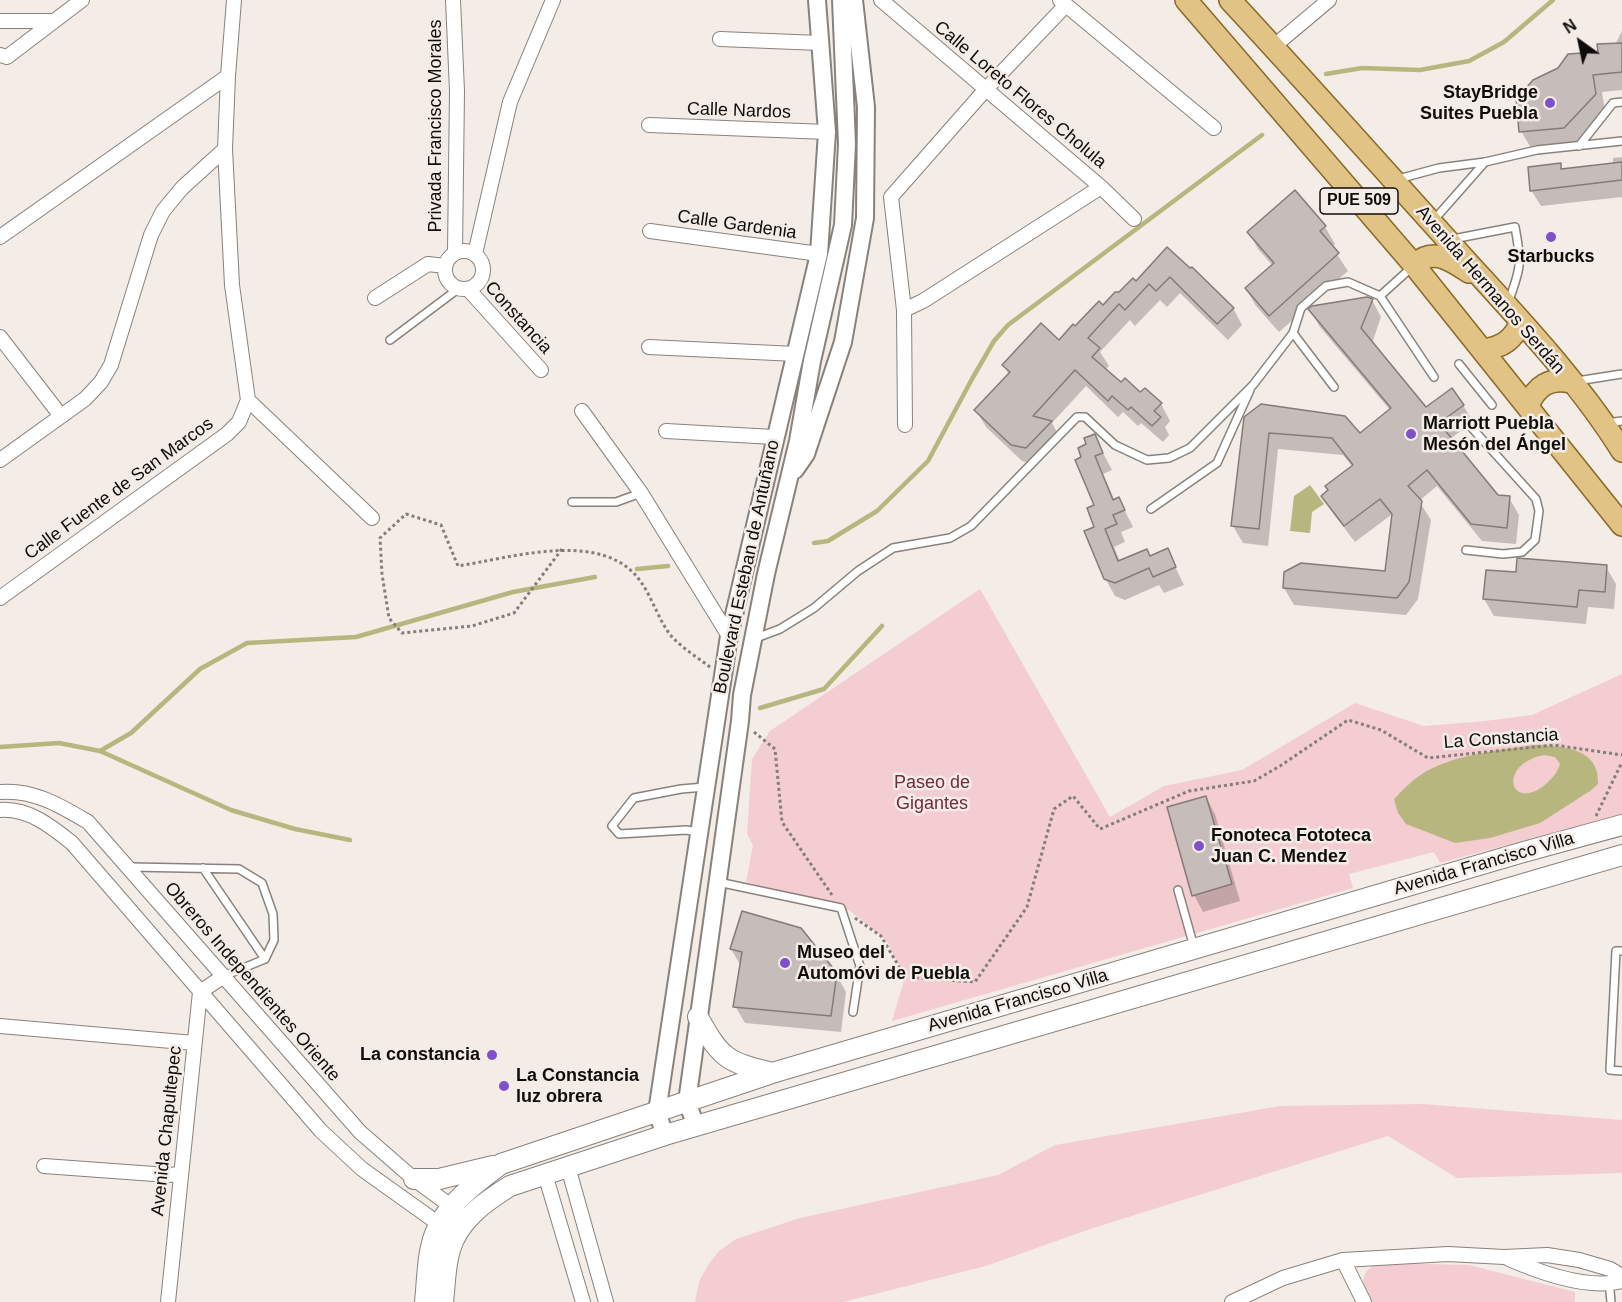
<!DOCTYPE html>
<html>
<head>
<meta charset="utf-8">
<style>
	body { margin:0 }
	#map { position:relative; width:1622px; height:1302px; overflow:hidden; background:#f4ece6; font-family:Helvetica,sans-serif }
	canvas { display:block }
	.north { position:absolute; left:1550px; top:12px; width:60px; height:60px; -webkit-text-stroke:4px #f4ece6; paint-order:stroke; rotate:327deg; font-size:16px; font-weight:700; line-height:24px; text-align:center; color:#0f0d0b }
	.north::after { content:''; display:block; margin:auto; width:21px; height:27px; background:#0f0d0b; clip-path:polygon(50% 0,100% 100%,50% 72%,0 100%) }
</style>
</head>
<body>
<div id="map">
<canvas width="1622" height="1302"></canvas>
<div class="north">N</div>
</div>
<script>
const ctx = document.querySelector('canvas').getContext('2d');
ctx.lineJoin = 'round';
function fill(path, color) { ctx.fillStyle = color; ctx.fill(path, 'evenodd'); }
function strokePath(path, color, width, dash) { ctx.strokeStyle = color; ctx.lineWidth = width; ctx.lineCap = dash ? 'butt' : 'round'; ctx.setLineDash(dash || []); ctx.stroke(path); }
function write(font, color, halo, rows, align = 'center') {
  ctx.font = font + ' Helvetica,sans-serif'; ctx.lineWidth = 5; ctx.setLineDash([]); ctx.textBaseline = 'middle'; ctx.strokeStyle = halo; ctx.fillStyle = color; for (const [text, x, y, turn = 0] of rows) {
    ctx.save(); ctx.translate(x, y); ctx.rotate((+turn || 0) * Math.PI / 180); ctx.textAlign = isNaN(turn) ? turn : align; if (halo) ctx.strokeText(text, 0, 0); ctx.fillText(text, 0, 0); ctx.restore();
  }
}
fill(new Path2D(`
	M980,589L1110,817L1164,786L1242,770L1355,703L1424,726L1485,721L1532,715L1622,674V814L1440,863L1434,852L1349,874L1353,888L892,1021L905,977L886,940L849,910L746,882L753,845L747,834L752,759L770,731Z
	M1423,1104L1622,1120V1173L1457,1178L1388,1136L1090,1229L986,1266L843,1302H695L699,1282L708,1265L719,1251L736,1239L800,1218L998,1175L1055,1145L1280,1106Z
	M1387,1263L1469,1265L1575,1292V1302H1369C1360,1280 1360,1266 1387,1263Z`), '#f4cdd1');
fill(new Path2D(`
	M1310,485L1324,504L1312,512L1310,533L1290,531L1294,496Z
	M1535,745C1563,746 1600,748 1598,784L1590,791L1540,823L1490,838L1455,843L1406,824L1398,813L1394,799C1403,790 1411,781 1422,774C1451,755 1501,750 1535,745ZM1544,755L1555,757L1560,764C1557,774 1550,781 1542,787C1509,810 1498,764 1544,755Z`), '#b7b67e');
fill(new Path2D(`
	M1622,31V90L1602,92L1605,111L1574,145L1531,148L1521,131L1599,53L1615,45Z
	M1622,157V197L1541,206L1531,190L1560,165L1563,170L1613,165V158Z
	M1325,227L1335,244L1332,247L1348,271L1279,332L1256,306L1246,289L1273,266L1258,249L1249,232Z
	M1168,249L1233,308L1242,325L1228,340L1180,293L1167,307L1160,300L1135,326L1130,320L1100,352L1109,366L1105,370L1121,385L1161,404L1170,421L1165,427L1169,435L1163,442L1141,423L1138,426L1123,412L1118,417L1086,386L1052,423L1060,438L1036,465L1022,461L986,427L976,410L1009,375L1004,366L1059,342L1136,283Z
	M1372,300L1381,317L1372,343L1426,409L1463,405L1473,422L1450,439L1498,497L1509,498L1519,515L1516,544L1482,541L1437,486L1419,501L1431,520L1418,599L1406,615L1294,605L1284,588L1386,572L1393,518L1391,515L1355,542L1333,513L1323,496L1353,467L1343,455L1278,449L1268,546L1243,543L1233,526L1245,418L1359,435L1390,410L1320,327L1310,310Z
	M1094,436L1112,470L1103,474L1115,501L1119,499L1133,527L1121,532L1125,542L1114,547L1120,561L1150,558L1167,550L1184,585L1164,593L1159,585L1125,600L1115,596L1105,578L1096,528V506L1083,458Z
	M1606,567L1616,584L1614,609L1588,607L1586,624L1494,616L1484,599L1487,572L1517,574Z
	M1206,797L1215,814L1240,901L1203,912L1194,895Z
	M731,949L836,974L846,992L841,1032L745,1023L735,1006L741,966Z`), '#0003');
strokePath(new Path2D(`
	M1326,74L1362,68L1420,70L1469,61L1504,42L1553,0
	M814,543L828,541L877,511L928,461L972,379L994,341L1008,325L1262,135
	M637,569L668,566
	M760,708L824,689L882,626
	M0,747L59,743L100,751L131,733L200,669L247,643L356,637L513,592L595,577
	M100,751L231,810L295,829L350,840`), '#b7b67e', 4.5);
const building = new Path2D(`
	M1622,43V72L1593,75L1596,94L1564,128L1519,132L1516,99L1533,80L1558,68L1568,54L1598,52L1597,44Z
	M1622,162V180L1530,191L1528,167L1561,163V169Z
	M1295,190L1326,226L1320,231L1339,253L1269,316L1245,288L1274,263L1247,232Z
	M1167,247L1190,268L1192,267L1234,308L1217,324L1170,277L1156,291L1149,284L1125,310L1119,304L1088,338L1100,348L1092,357L1121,382L1125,378L1140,392L1145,388L1162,403L1154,411L1161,417L1152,426L1131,407L1128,410L1112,396L1108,401L1075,370L1033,416L1052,421L1026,448L1011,445L974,410L1010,372L1002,365L1041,323L1059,340L1073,324L1075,326L1099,301L1103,305L1115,292H1119L1133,278L1136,281Z
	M1367,297L1373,299L1361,328L1426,407L1452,388L1464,405L1439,423L1498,495L1510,496L1507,528L1471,524L1427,470L1408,486L1422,501L1409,582L1397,598L1283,588L1284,572L1301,563L1385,571L1392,514L1380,499L1344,526L1321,496L1328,490L1325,486L1353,465L1332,438L1269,433L1259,529L1231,526L1244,417L1261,404L1345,416L1360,433L1391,408L1308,309L1312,306Z
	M1095,434L1103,453L1095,456L1113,500L1119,497L1125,510L1113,515L1117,524L1105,529L1118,561L1147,549L1150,556L1168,548L1176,567L1153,577L1149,568L1115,583L1104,579L1084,531L1094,527L1087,508L1094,505L1075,460L1081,457L1078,448L1086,444L1084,438Z
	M1517,558L1607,565L1605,592L1579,590L1577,607L1483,599L1486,570L1516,572Z
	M1206,796L1232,884L1192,896L1167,807Z
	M742,911L801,928L837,973L831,1016L733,1007L742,952L730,949Z`);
fill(building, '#c6bcba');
strokePath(building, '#847b78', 1.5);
const service = new Path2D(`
	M1579,146L1613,103L1622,102
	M1398,179L1439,168L1485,162L1537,150L1622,141
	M1433,221L1485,162
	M1453,239L1515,227C1522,264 1521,268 1508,303
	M1380,296L1411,268
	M390,340L458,289
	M1459,364L1492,405
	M1577,381L1622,374
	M1334,387L1293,333L1301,308L1326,286L1348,282L1380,296L1434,377
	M1606,423L1622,421
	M572,502H616L641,493
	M1151,509L1217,463L1250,390
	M1466,550L1503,554L1522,552L1535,540L1539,511L1536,499L1471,427
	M756,638L780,629L814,608L858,571L893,548L950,538L971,526L1077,417H1085L1115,445L1147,460L1169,458L1190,448L1253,385L1293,333
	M699,832L686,830L619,834L612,826L634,798L681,789L705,787
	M130,867L239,869L262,883L273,914L274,940L265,959L224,976
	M203,868L265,959
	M718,882L841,908L860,966L853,1012
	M1178,890L1194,947
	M1622,951H1616L1610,1070L1622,1071
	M1609,1281L1611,1302`);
const minor = new Path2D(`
	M234,0L228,76L225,149L232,285L248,400L372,518
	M453,0L457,91L455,252
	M881,0L1101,187L1134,219
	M1060,0L1214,128
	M1066,5L986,89L891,197L904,310L923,301L1101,187
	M0,21H53
	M720,39L820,43
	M1273,47L1329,0
	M0,55L7,57L82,0
	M649,125L827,132
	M650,231L819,254
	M0,237L228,76
	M445 270a19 19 0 1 1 38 0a19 19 0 1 1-38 0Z
	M475,254L510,102L553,0
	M468,289L541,370
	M375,298L428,264L445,266
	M904,310L905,425
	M0,337L61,416
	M649,347L796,354
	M582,411L641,493L729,636
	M666,431L774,437
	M0,460L85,399L101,382L111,365L151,235L163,211L182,188L225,149
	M0,598L227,434L239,422L248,400
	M0,792C33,789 61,806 88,822L360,1132L414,1179L459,1212
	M0,810C28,808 51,826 72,843L321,1131L362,1169L446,1229
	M0,1026L194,1043
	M44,1166L168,1175L181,1174
	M568,1167L606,1302
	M545,1174L583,1302
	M1509,1259C1541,1273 1587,1290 1622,1281
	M1343,1260L1364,1302
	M168,1302L200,992L224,976
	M1232,1302L1283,1278L1343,1260L1448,1254L1504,1257L1547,1255L1579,1260L1610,1269L1622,1276`);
const tertiary = new Path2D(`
	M795,470L806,454L843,342L865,218L866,107L854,0
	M696,1126L687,1102L740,721L742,695L766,574L798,441L812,361L843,225L847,144L841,0
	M665,1135L657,1112L729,636L819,254L827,132L817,0`);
const secondary = new Path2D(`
	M698,1017C721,1059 727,1062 772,1073
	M414,1179H439L493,1166
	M425,1302C427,1284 427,1264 431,1247C439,1209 473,1185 501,1164L772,1073L1520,853L1622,825
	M443,1302C445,1285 445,1266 450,1250C458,1220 486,1201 510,1186L665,1135L1622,855`);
const primary = new Path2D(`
	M1186,0L1414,265L1622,525
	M1230,0C1308,84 1383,169 1460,254C1515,315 1578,380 1622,451
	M1414,265C1433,247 1450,260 1469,272
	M1483,350C1503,347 1513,340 1521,322
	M1528,406C1536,386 1550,377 1571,382`);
strokePath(service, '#89827c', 10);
strokePath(minor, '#89827c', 16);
strokePath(tertiary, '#89827c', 20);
strokePath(secondary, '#89827c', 22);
strokePath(primary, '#896926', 24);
strokePath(new Path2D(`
	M562,549L514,613L472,626L402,633L389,618L382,574L380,538L406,514L441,525L458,566C511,558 604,528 641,582C653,599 660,624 673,638C684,649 698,658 710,667
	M754,732L775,749L782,822L832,895
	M1596,816L1622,762
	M855,918L881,936L905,977L975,982L1027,907L1054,809L1073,796L1100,829L1189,791L1254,781L1280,766L1348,720L1381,730L1428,758L1554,745L1622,755`), '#837e7a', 3, [3, 3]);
strokePath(service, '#fff', 7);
strokePath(minor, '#fff', 14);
strokePath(tertiary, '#fff', 16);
strokePath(secondary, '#fff', 20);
strokePath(primary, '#e0c385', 21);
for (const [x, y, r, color] of [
	[1550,103,6,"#7e51ca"],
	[1551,237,6,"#7e51ca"],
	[1411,434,6,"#7e51ca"],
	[1199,846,6,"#7e51ca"],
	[785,963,6,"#7e51ca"],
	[492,1055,6,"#7e51ca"],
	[504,1086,6,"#7e51ca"]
]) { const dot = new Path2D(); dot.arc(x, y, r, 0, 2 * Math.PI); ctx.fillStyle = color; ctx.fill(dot); strokePath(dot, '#f4ece6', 2); }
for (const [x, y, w] of [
	[1359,201,78]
]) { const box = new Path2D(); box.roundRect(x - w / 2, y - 13, w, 26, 4.5); ctx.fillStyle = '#f4ece6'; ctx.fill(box); strokePath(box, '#0f0d0b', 1.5); }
write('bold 16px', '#0f0d0b', null, [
	["PUE 509",1359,201]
]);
write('bold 18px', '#0f0d0b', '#f4ece6', [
	["StayBridge",1538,93,"right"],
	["Suites Puebla",1538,114,"right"],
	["Starbucks",1551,257,"center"],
	["Marriott Puebla",1423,424],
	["Mesón del Ángel",1423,445],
	["Fonoteca Fototeca",1211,836],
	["Juan C. Mendez",1211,857],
	["Museo del",797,953],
	["Automóvi de Puebla",797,974],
	["La constancia",480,1055,"right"],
	["La Constancia",516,1076],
	["luz obrera",516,1097]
], 'left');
write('18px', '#0f0d0b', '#f4ece6', [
	["Calle Loreto Flores Cholula",1020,95,40],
	["Calle Nardos",739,111,2],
	["Privada Francisco Morales",436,126,-90],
	["Calle Gardenia",737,225,8],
	["Avenida Hermanos Serdán",1490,290,49],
	["Constancia",518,318,48],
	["Calle Fuente de San Marcos",119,489,-36],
	["Boulevard Esteban de Antuñano",747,567,-78],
	["La Constancia",1501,739,-4],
	["Avenida Francisco Villa",1484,864,-16],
	["Obreros Independientes Oriente",252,982,49],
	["Avenida Francisco Villa",1018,1001,-16],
	["Avenida Chapultepec",167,1131,-84]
]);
write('18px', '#732a3a', '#f4ece6', [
	["Paseo de",932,783],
	["Gigantes",932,804]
]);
</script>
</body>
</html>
